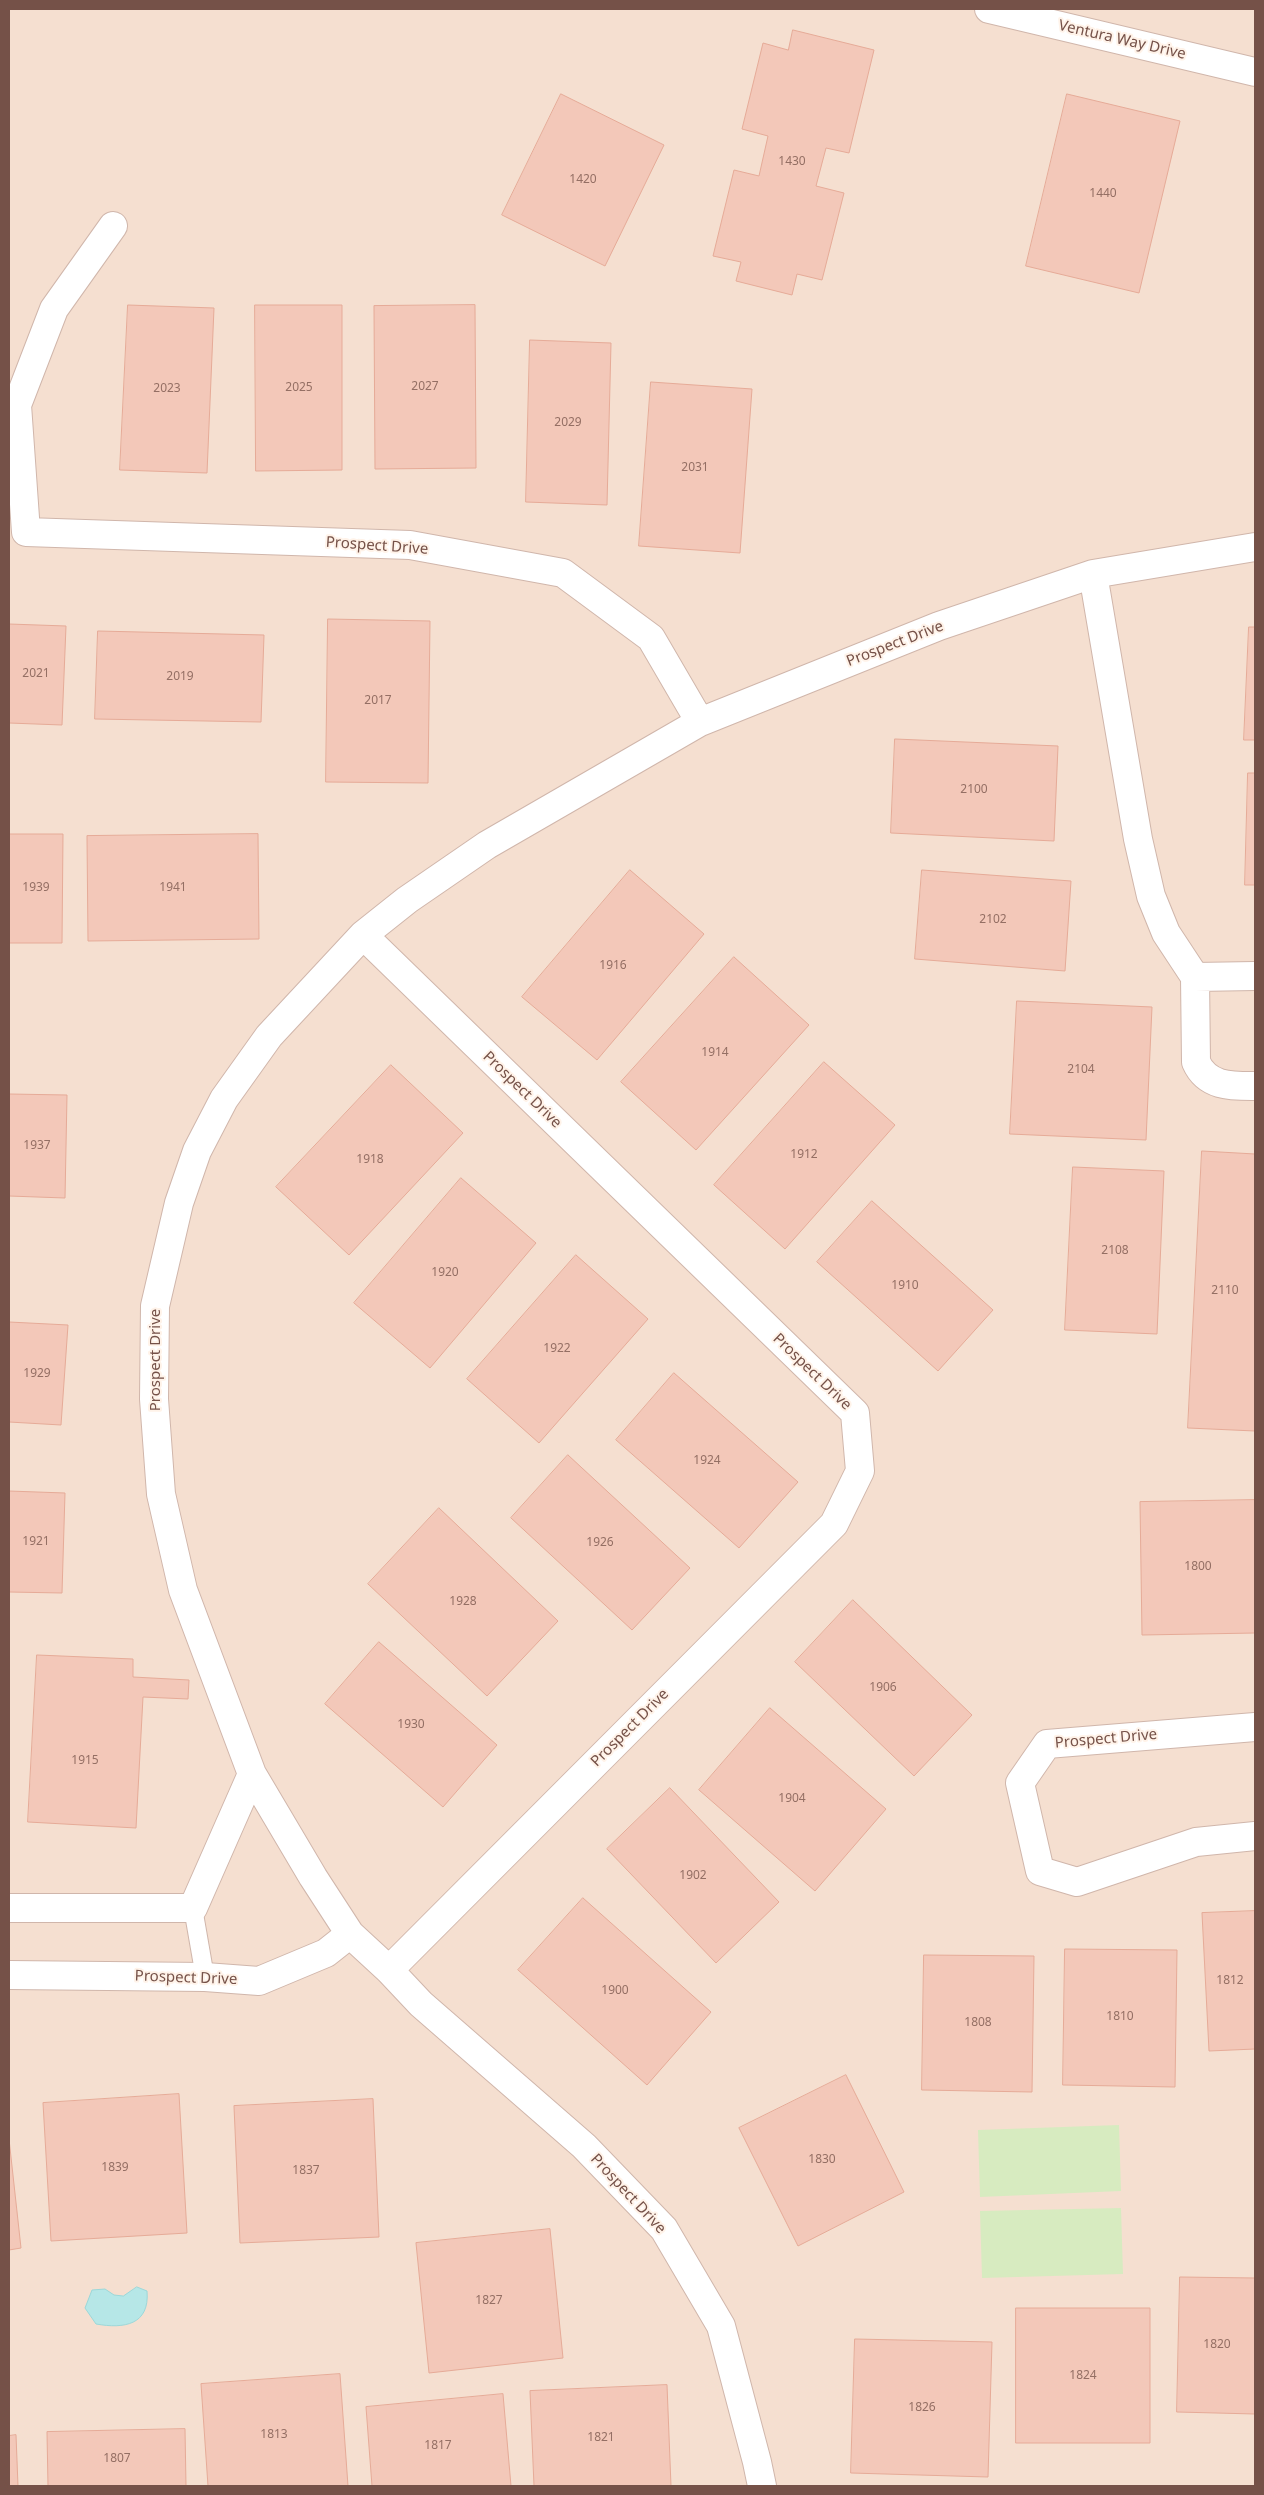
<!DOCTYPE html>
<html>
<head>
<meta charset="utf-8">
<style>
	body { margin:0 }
	#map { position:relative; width:1264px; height:2495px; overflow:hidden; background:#fdefe2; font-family:"Noto Sans",sans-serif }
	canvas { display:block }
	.frame { position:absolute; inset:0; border:10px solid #755148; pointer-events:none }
</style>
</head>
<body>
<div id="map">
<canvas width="1264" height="2495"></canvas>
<div class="frame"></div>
</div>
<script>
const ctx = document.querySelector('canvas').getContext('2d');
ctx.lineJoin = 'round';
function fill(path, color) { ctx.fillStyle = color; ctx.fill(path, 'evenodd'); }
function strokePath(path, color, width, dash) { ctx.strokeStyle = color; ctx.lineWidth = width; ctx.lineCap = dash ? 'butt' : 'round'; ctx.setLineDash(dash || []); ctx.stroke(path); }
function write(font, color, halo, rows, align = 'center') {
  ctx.font = font + ' "Noto Sans",sans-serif'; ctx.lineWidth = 4; ctx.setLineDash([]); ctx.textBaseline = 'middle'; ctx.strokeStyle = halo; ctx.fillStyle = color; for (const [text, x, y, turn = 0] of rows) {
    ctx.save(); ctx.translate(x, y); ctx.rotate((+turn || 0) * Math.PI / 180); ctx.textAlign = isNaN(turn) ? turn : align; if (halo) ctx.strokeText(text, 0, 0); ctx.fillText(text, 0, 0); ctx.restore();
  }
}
fill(new Path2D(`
	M9,9H1255V2486H9Z`), '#f5dfd0');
fill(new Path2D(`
	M1119,2125L1121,2191L980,2197L978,2130Z
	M1121,2208L1123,2274L982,2278L980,2211Z`), '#d7ebc0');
const water = new Path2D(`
	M137,2287L147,2291C150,2325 124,2329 96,2324L85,2308L92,2290L105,2289L114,2295L123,2296Z`);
fill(water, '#b6e7e7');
strokePath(water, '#9cd8d9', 1);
const building = new Path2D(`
	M793,30L874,50L849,153L826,148L816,186L844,193L822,280L797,274L792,295L736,281L741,262L713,256L734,170L759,176L768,136L742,129L763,43L788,50Z
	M561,94L664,145L605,266L502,215Z
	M1067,94L1180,121L1139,293L1026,266Z
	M128,305L214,308L207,473L120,470Z
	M255,305H342V470L256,471Z
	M475,305L476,468L375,469L374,306Z
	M530,340L611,343L607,505L526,502Z
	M651,382L752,389L740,553L639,546Z
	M328,619L430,621L428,783L326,782Z
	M9,624L66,626L62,725L9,723Z
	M1249,627H1255V740H1244Z
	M98,631L264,635L261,722L95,719Z
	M895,739L1058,746L1054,841L891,833Z
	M1248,773H1255V885H1245Z
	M9,834H63L62,943H9Z
	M258,834L259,939L88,941L87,836Z
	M630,870L704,934L597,1060L522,997Z
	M922,870L1071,881L1065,971L915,959Z
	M734,957L809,1025L696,1150L621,1082Z
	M1017,1001L1152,1007L1146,1140L1010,1134Z
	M824,1062L895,1125L785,1249L714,1185Z
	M391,1065L463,1133L349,1255L276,1187Z
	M9,1094L67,1095L65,1198L9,1196Z
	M1202,1151L1255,1154V1431L1188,1428Z
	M1073,1167L1164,1171L1157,1334L1065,1330Z
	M461,1178L536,1243L430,1368L354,1303Z
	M872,1201L993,1310L938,1371L817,1262Z
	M576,1255L648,1319L539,1443L467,1379Z
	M9,1322L68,1325L61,1425L9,1422Z
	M674,1373L798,1482L739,1548L616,1440Z
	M568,1455L690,1568L632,1630L511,1518Z
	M9,1491L65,1493L62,1593L9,1592Z
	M1255,1500V1633L1142,1635L1140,1502Z
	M439,1508L558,1621L487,1696L368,1584Z
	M853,1600L972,1715L914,1776L795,1662Z
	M379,1642L497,1745L443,1807L325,1704Z
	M37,1655L133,1659V1677L189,1680L188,1699L143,1697L136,1828L28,1822Z
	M770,1708L886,1809L815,1891L699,1790Z
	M670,1788L779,1902L716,1963L607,1849Z
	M583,1898L711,2012L647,2085L518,1970Z
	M1255,1911V2049L1209,2051L1202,1913Z
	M1065,1949L1177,1950L1175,2087L1063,2085Z
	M924,1955L1034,1956L1032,2092L922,2090Z
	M846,2075L904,2192L798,2246L739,2128Z
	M179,2094L187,2233L51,2241L43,2103Z
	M373,2099L379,2237L240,2243L234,2106Z
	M9,2139L21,2248L9,2250Z
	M550,2229L563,2358L429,2373L416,2243Z
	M1180,2277L1255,2278V2414L1177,2412Z
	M1016,2308H1150V2443H1016Z
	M855,2339L992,2342L988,2477L851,2473Z
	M340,2374L348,2486H208L201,2384Z
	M667,2385L671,2486H534L530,2391Z
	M503,2394L511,2486H372L366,2407Z
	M185,2429L186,2486H48L47,2432Z
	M16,2435L18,2486H9V2436Z`);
fill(building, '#f3c8b9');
strokePath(building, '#e6ab98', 1);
const service = new Path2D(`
	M193,1908L205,1977`);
const minor = new Path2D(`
	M989,9L1255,72
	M113,226L54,309L17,405L26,532L410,545L563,573L651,638L700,722
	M1093,574L1138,839L1151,896L1166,933L1195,977L1196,1062C1207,1087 1232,1086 1255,1086
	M363,935L855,1413L860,1471L834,1524L389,1970
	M1195,977L1255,976
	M1255,1727L1047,1744L1020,1783L1040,1871L1077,1882L1196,1842L1255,1836
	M9,1908H193L252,1774
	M9,1975L205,1977L259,1981L326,1953L350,1934
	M762,2486L757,2462L721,2326L664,2229L584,2146L421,2004L389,1970L350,1934L313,1877L252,1774L183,1590L161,1494L154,1399L155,1306L179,1203L197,1151L224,1099L269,1036L363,935L407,900L487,845L700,722L939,626L1093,574L1255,547`);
strokePath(service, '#d0b6ab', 20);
strokePath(minor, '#d0b6ab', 30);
strokePath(service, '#fff', 18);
strokePath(minor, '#fff', 28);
write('12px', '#946f64', null, [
	["1430",792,162],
	["1420",583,180],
	["1440",1103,194],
	["2027",425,387],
	["2025",299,388],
	["2023",167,389],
	["2029",568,423],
	["2031",695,468],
	["2021",36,674],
	["2019",180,677],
	["2017",378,701],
	["2100",974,790],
	["1939",36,888],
	["1941",173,888],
	["2102",993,920],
	["1916",613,966],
	["1914",715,1053],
	["2104",1081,1070],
	["1937",37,1146],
	["1912",804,1155],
	["1918",370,1160],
	["2108",1115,1251],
	["1920",445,1273],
	["1910",905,1286],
	["2110",1225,1291],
	["1922",557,1349],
	["1929",37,1374],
	["1924",707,1461],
	["1921",36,1542],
	["1926",600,1543],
	["1800",1198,1567],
	["1928",463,1602],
	["1906",883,1688],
	["1930",411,1725],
	["1915",85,1761],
	["1904",792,1799],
	["1902",693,1876],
	["1812",1230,1981],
	["1900",615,1991],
	["1810",1120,2017],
	["1808",978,2023],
	["1830",822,2160],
	["1839",115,2168],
	["1837",306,2171],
	["1827",489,2301],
	["1820",1217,2345],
	["1824",1083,2376],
	["1826",922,2408],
	["1813",274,2435],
	["1821",601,2438],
	["1817",438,2446],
	["1807",117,2459]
]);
write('15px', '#755148', '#fff3e9', [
	["Ventura Way Drive",1122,40,13],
	["Prospect Drive",377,546,4],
	["Prospect Drive",895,644,-21],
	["Prospect Drive",522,1090,44],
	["Prospect Drive",156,1360,-90],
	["Prospect Drive",812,1372,44],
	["Prospect Drive",630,1728,-45],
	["Prospect Drive",1106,1739,-5],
	["Prospect Drive",186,1978,2],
	["Prospect Drive",628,2194,47]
]);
</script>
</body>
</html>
